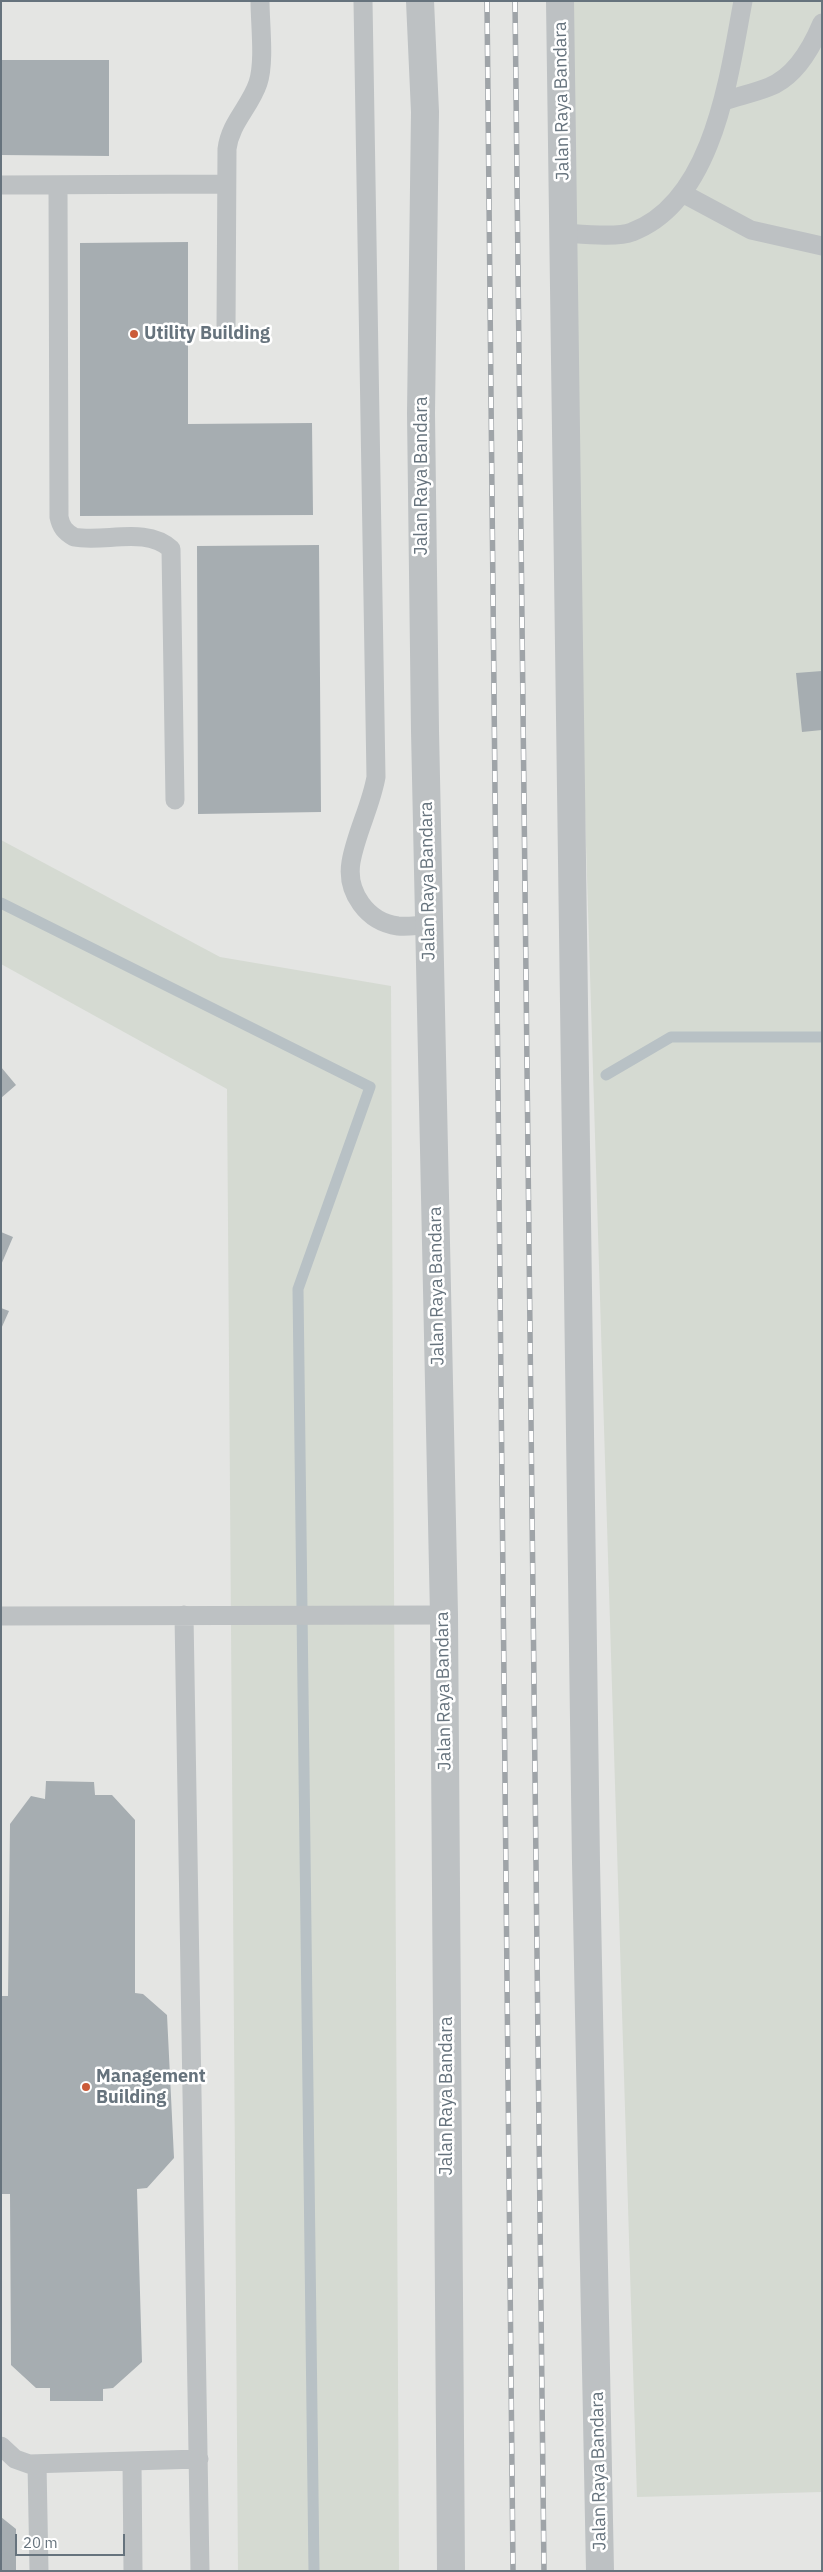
<!DOCTYPE html>
<html>
<head>
<meta charset="utf-8">
<style>
	body { margin:0 }
	#map { position:relative; width:823px; height:2572px; overflow:hidden; background:#f4f4f0; font-family:"IBM Plex Sans",sans-serif }
	canvas { display:block }
	.frame { position:absolute; inset:0; border:2px solid #66737d; pointer-events:none }
	.scale { position:absolute; left:15px; top:2534px; width:110px; height:22px; box-sizing:border-box; border:2px solid #66737d; border-top:0; padding-left:6px; font-size:15px; line-height:18px; white-space:nowrap; color:#66737d; -webkit-text-stroke:4px #fff; paint-order:stroke }
</style>
</head>
<body>
<div id="map">
<canvas width="823" height="2572"></canvas>
<div class="frame"></div>
<div class="scale">20 m</div>
</div>
<script>
const ctx = document.querySelector('canvas').getContext('2d');
ctx.lineJoin = 'round';
function fill(path, color) { ctx.fillStyle = color; ctx.fill(path, 'evenodd'); }
function strokePath(path, color, width, dash) { ctx.strokeStyle = color; ctx.lineWidth = width; ctx.lineCap = dash ? 'butt' : 'round'; ctx.setLineDash(dash || []); ctx.stroke(path); }
function write(font, color, halo, rows, align = 'center') {
  ctx.font = font + ' "IBM Plex Sans",sans-serif'; ctx.lineWidth = 5; ctx.setLineDash([]); ctx.textBaseline = 'middle'; ctx.strokeStyle = halo; ctx.fillStyle = color; for (const [text, x, y, turn = 0] of rows) {
    ctx.save(); ctx.translate(x, y); ctx.rotate((+turn || 0) * Math.PI / 180); ctx.textAlign = isNaN(turn) ? turn : align; if (halo) ctx.strokeText(text, 0, 0); ctx.fillText(text, 0, 0); ctx.restore();
  }
}
fill(new Path2D(`
	M1,1H822V2571H1Z`), '#e4e5e3');
fill(new Path2D(`
	M560,1H822V2492L637,2497Z
	M1,840L220,957L391,986L399,2571H238L227,1089L1,964Z`), '#d5dad2');
strokePath(new Path2D(`
	M1,903L370,1087L298,1289L314,2571
	M606,1075L671,1037H822`), '#b8c1c5', 11);
fill(new Path2D(`
	M1,60H109V156L1,155Z
	M188,242V424L312,423L313,515L80,516V243Z
	M319,545L321,812L198,814L197,546Z
	M822,671V730L802,732L796,673Z
	M1,1067L16,1085L1,1098Z
	M1,1232L13,1237L1,1265Z
	M1,1308L9,1311L1,1329Z
	M46,1781L94,1782L95,1795H112L135,1820V1993L143,1994L167,2015L174,2158L147,2188L137,2189L142,2362L113,2388L103,2389V2401H50V2388H36L11,2365L10,2194H1V1996H8L10,1824L31,1796L45,1799Z
	M1,2517L16,2529V2571H1Z`), '#a6adb1');
strokePath(new Path2D(`
	M363,1L376,777C371,806 356,833 351,862C346,892 367,922 398,926C408,927 419,925 429,925
	M724,101C739,96 754,93 769,87C795,77 812,47 822,23
	M1,185L225,184
	M58,185L59,517C61,527 65,532 74,537C104,543 146,526 171,549L175,800
	M682,193L751,230L822,246
	M564,233C580,234 618,238 632,232C714,201 729,75 743,1
	M226,330L227,149C230,123 250,107 258,83C265,62 260,24 260,1
	M184,1615L200,2571
	M1,1616L444,1615
	M1,2446L15,2459L29,2464L199,2459
	M132,2461L133,2571
	M37,2464L39,2571`), '#bdc1c3', 19);
strokePath(new Path2D(`
	M420,1L425,112L421,413L425,731L444,1615L451,2571
	M560,1L586,1862L600,2571`), '#bdc1c3', 28);
const rail = new Path2D(`
	M487,1L513,2571
	M515,1L544,2571`);
strokePath(rail, '#9fa4a8', 5.5);
strokePath(rail, '#fff', 4, [11]);
for (const [x, y, r, color] of [
	[134,334,5,"#cb5b39"],
	[86,2087,5,"#cb5b39"]
]) { const dot = new Path2D(); dot.arc(x, y, r, 0, 2 * Math.PI); ctx.fillStyle = color; ctx.fill(dot); strokePath(dot, '#fff', 2); }
write('18px', '#66737d', '#fff', [
	["Jalan Raya Bandara",562,101,-91],
	["Jalan Raya Bandara",422,476,-90],
	["Jalan Raya Bandara",428,881,-91],
	["Jalan Raya Bandara",437,1286,-91],
	["Jalan Raya Bandara",444,1691,-91],
	["Jalan Raya Bandara",447,2096,-90],
	["Jalan Raya Bandara",599,2471,-91]
]);
write('bold 18px', '#66737d', '#fff', [
	["Utility Building",144,334],
	["Management",96,2077],
	["Building",96,2098]
], 'left');
</script>
</body>
</html>
